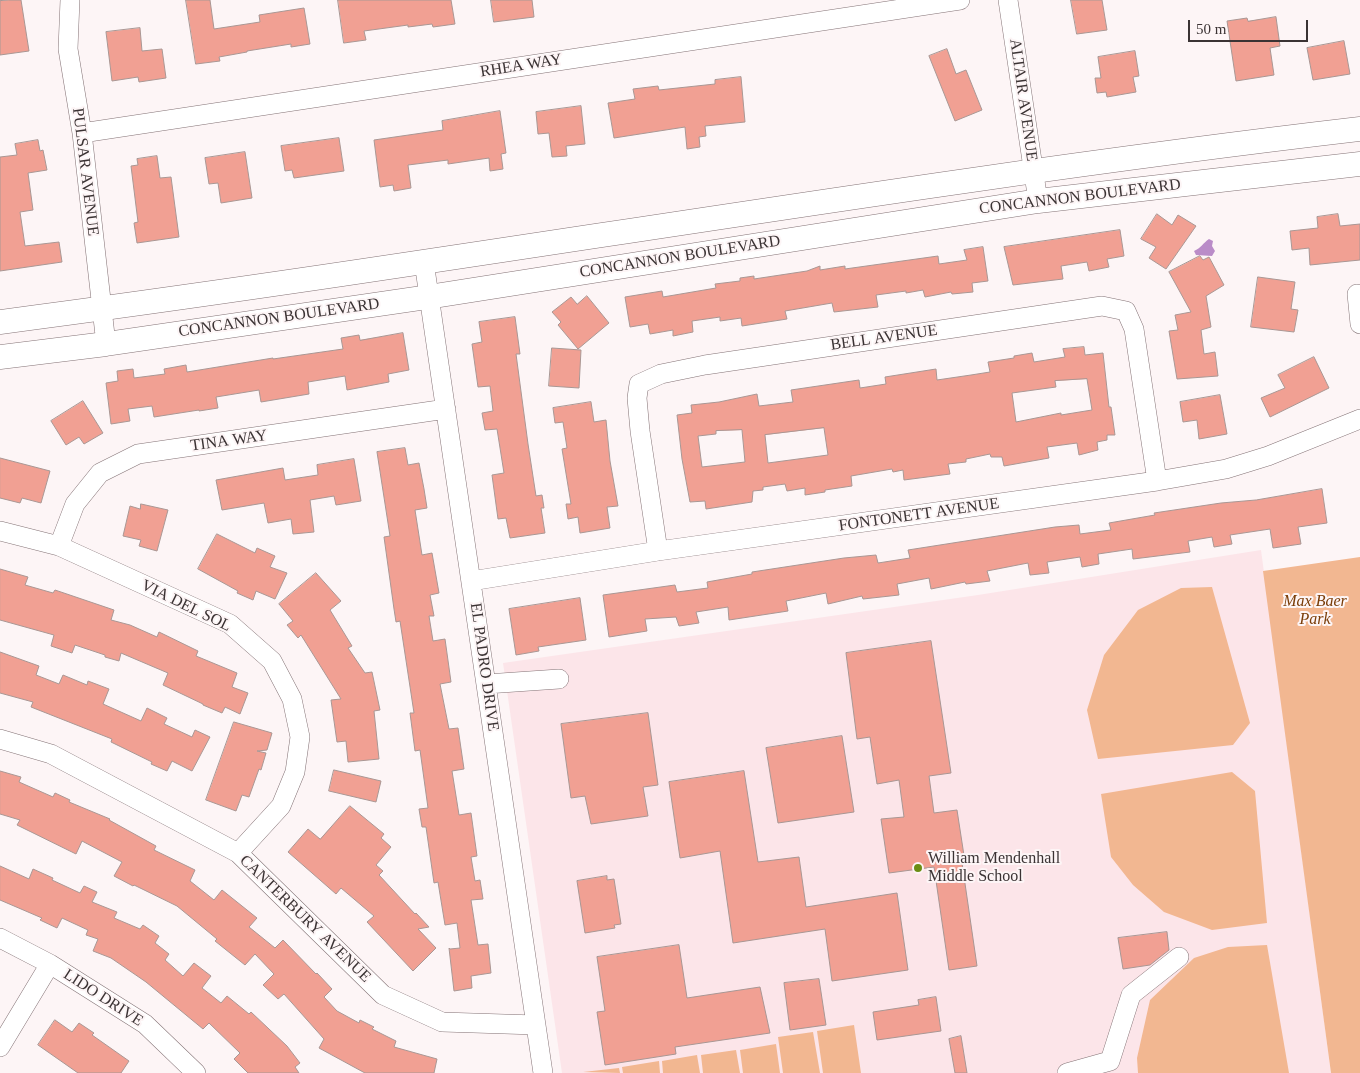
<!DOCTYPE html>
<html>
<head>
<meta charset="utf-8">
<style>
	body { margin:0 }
	#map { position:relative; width:1360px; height:1073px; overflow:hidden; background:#fdf5f6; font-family:Georgia,serif }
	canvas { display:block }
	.scale { position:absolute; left:1188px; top:20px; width:120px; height:22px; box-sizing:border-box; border:2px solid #3b3334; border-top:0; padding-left:6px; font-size:15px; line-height:18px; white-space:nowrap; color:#3b3334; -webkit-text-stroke:4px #fdf5f6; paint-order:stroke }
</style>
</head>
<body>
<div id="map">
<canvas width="1360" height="1073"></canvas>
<div class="scale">50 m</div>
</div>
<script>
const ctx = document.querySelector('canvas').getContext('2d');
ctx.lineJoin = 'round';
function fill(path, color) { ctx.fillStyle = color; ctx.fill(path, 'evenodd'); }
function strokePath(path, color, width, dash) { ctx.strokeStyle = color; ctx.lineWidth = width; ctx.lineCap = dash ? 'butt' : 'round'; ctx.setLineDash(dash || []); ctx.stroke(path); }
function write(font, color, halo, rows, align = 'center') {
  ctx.font = font + ' Georgia,serif'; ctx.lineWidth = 4; ctx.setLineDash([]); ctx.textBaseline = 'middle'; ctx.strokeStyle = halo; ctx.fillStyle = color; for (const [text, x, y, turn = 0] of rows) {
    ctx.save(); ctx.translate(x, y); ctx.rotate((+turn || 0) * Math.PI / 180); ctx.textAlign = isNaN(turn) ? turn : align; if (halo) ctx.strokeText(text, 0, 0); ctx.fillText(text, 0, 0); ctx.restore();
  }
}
fill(new Path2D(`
	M1261,550L1331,1073H562L503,663L978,595Z`), '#fce5e9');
fill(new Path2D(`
	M1360,557V1073H1331L1263,571Z
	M1212,587L1250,723L1233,745L1098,759L1087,710L1104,655L1138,610L1181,588Z
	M1232,772L1255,791L1267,923L1212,930L1164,912L1133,885L1111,857L1101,794Z
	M1267,945L1289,1073H1138L1137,1058L1150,1000L1194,958L1228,947Z
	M854,1025L861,1073H823L817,1031Z
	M813,1032L820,1073H783L778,1037Z
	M776,1044L780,1073H743L740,1050Z
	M736,1050L740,1073H703L701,1055Z
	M697,1055L700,1073H663L662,1061Z
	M659,1061L660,1073H623L622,1067Z
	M619,1068L620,1073L583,1072Z`), '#f2b791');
fill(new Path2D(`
	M1209,239L1213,241L1212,246L1215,251L1212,256L1196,255L1194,251C1201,248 1203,243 1209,239Z`), '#ba8cc8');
const building = new Path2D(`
	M9,0H21L29,51L0,55V1Z
	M186,0H210L214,29L260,22L259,15L304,8L310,44L291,47V44L247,51V52L219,57L220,61L196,64Z
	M338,0H451L455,24L433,27L432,24L408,27V25L364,31L366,40L344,43Z
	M491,0H532L534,17L494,22Z
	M1071,0H1102L1107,30L1077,34Z
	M1276,17L1280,46L1270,48L1274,75L1236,81L1227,21L1247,18L1248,21Z
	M140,28L142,51L162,49L166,78L139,82L138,77L112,81L106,32Z
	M1344,41L1350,74L1313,80L1307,48Z
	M947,49L956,74L966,70L982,110L955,121L929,56Z
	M1135,51L1139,76L1133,77L1136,92L1107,97L1106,92L1097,93L1095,78H1101L1098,57Z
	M741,77L745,122L705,126L706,136L699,137L700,147L687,149L685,127L614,138L608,103L635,99L633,89L658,86L659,90L715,84V80Z
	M581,106L585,144L566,146L567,156L552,157L549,133L538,134L536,112Z
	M500,111L506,153L501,154L503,169L490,171L489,158L448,164V160L408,165L411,188L394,191L393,185L380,187L374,140L443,130L442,121Z
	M339,138L344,171L294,178L292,170L285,171L281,146Z
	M38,140L40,151L43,150L47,170L28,173L33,210L20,212L25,246L59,242L62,262L0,271V157L17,155L15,144Z
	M245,152L252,198L221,203L218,183L209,184L205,158Z
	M157,156L160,178L171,177L179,237L137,243L134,223L138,222L131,166L138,165L137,159Z
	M1157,214L1172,225L1178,215L1196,226L1166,269L1149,258L1156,247L1141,239Z
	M1338,214L1340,226L1360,224V260L1310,265L1309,248L1292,250L1290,231L1318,228L1317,217Z
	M1120,230L1124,256L1107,259L1109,267L1089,271L1087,262L1061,266L1063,279L1013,285L1004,247Z
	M983,247L988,281L972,283L973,292L952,294L951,292L925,297L923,290L906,293V291L876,295L878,307L834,312L832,303L785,311L787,319L742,326L741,318L720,321V317L692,321L693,332L673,336V330L650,334L648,324L630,327L625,297L662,291L663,297L716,288L715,284L740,281V278L754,276V279L807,271L820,266V270L845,266V269L938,256L939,264L967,260L964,250Z
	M1200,256L1203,260L1209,257L1224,285L1206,296L1211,327L1201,330L1204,354L1215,352L1218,376L1177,379L1169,331L1178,330L1175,315L1191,312L1169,272Z
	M1258,277L1295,282L1291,309L1298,310L1294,332L1251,327Z
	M587,296L609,323L578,349L558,325L561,322L552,312L571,297L577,304Z
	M515,317L520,354H516L528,444L536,496L542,495L544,508H541L545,533L510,538L506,518L498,519L492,475L504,473L497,429L485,430L482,413L493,411L490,386L478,387L472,344L482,342L479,322Z
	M403,333L409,370L388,374L389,382L347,390L345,376L308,382L309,394L261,402L259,390L216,397L218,408L199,411V410L154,417L152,406L128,409L130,421L111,424L106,383L118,381L117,371L133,369L134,378L165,374L164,369L186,365L187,372L273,358V359L343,349L341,338L359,335L360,340Z
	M1084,347L1085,355L1103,353L1109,407H1111L1115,435H1107V440L1097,442L1098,450L1079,455L1077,443L1047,447L1049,458L1004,466L1002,457H991L990,454L966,459V462L948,464L950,474L904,480L903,470L893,472L892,469L851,476L852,486L825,490V492L805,495V488L787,491L785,484L763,487V490L753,491L752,502L706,509L705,501L690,502L682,459L677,415L692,413L691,405L719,402L757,394L759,406L793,402L791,390L859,380L860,388L886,384L885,377L936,369L937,380L971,375L990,372L988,362L1014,358V356L1032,353L1034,362L1065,357L1063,349ZM1087,379L1092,410L1061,415V413L1016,422L1012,393L1056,387L1055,381ZM824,428L828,455L768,463L765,435ZM742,430L745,462L702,467L698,436L716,434V431Z
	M552,348L581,350L579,388L549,386Z
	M1314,357L1329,388L1270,417L1261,398L1285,388L1278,375Z
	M1220,395L1227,434L1199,439L1197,420L1183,422L1180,402Z
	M83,401L103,433L84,444L79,437L66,445L51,421Z
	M591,402L594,422L606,420L610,461L618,506L607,507L610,528L580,533L578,517L568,519L566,504H571L562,449L567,448L563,422L555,423L553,408Z
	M405,448L408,465L419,463L424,489L427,508L415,510L422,555L432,553L439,593L430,595L434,616H429L433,641L445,639L451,682L440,684L449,729L458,728L464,769L452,771L456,796L459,815L471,813L477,856L471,857L475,881L480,880L483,899L471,900L478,945L488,944L491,973L471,976L472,988L454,991L449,948L450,949L460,948L457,923L445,925L438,882L434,883L426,827H422L419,809L428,808L420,750L415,751L410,713H414L400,621L396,622L394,609L384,537L390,536L377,452Z
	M0,458L50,471L41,503L22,498L20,503L0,498Z
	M354,459L361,501L336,505L334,496L310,500L314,532L293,534L291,519L268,523L264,503L222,510L216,480L283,468L285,480L318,475L317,465Z
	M1322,489L1327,523L1298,527L1301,544L1273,548L1270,529L1230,535L1232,544L1214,547L1212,537L1188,541L1190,552L1133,559L1132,549L1098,554L1099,564L1082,567L1080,557L1047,562L1049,573L1030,575L1028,563L987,571L990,581L966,584L965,582L931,589L929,578L897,584L899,595L863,599L862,596L828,604L826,593L786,601L788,611L729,620L728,607L696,612L699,623L679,626L676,617L645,619L647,631L609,637L603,595L675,585L677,592L708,588L707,582L752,574V572L844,558L876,555L878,563L910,558L908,550L1055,527L1079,525L1080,534L1111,530L1109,523L1155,515L1154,513L1221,503L1256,500Z
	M141,504L168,510L157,551L139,546L141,540L123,536L130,506L140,509Z
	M217,534L255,553L257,548L275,556L270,567L287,573L275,599L256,591L253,600L237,593L238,591L198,569Z
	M0,569L28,577L25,585L53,593L55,590L114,610L111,620L130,625L157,637L159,632L198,651L196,656L237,673L232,687L248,693L240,714L225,707L222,713L203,705V704L163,685L168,673L121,653L119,661L105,657V655L75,645L72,653L51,646L54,635L0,620Z
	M316,573L341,601L330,610L352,646L348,648L365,673L372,672L380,710L374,711L379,759L348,762L346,741L337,742L331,700L341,699L301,635L298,638L287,625L293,621L279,604Z
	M580,598L586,640L538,647L539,651L516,655L509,609Z
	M931,641L951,773L929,776L934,813L957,810L965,862L962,863L977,966L949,970L934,867L889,873L881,819L904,817L899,780L877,784L870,737L857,739L846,653Z
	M0,652L39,666L36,675L59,684L63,675L87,685L88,681L109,689L103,704L141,721L147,708L167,718L164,724L192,737L195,730L210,737L192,771L172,761L167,771L151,764L152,762L111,742L112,739L31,707L33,702L0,693Z
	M648,713L658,785L643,787L648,816L591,824L585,796L571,798L561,724Z
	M234,722L272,733L267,750L257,751L266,753L261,770L259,769L249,797L242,795L236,811L206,800Z
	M842,736L854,812L778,823L766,748Z
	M334,770L381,781L376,802L329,791Z
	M0,771L21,777L19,782L53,797L55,793L70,800L69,802L110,819L109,820L156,846L154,850L195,870L190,881L214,900L222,890L257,918L249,927L275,948L283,940L316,974L317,973L332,989L324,997L337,1011L359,1023L360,1020L374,1027L372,1029L396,1041L394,1047L437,1059L434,1073H365L319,1048L324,1039L284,994L278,999L263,985L274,974L255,954L245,965L215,941L217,939L177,906L134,885L133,886L114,876L122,862L82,841L76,854L17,825L20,820L0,814Z
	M744,771L758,862L799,857L806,907L897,893L908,970L832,981L825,929L733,943L720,851L680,858L669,782Z
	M350,806L384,834L381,838L391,847L376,865L383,871L379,875L415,914L416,913L429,927L418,929L436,948L413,971L367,922L374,916L341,888L336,894L288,852L308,829L320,839Z
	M0,866L29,879L33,869L53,878L52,880L80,893L84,886L97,892L92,902L117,912L114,918L140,929L143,925L159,936L155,943L169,954L165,960L183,976L194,963L211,976L202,988L221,1003L227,996L249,1014L251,1012L287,1046L300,1063L295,1067L299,1073H248L234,1059L240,1053L209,1023L203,1029L146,982L111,958L93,951L98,939L86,935L88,930L62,918L57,928L40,920L42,918L0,900Z
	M607,876V880L614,879L621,924L614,925L615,928L585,933L577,881Z
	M1167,932L1169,950L1150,965L1123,969L1118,938Z
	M679,945L687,998L760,987L770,1033L675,1047L676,1054L605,1065L597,1012L605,1011L597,957Z
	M819,979L826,1025L790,1030L784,983Z
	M936,997L941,1031L877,1040L873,1012L919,1005L918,1000Z
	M55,1020L72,1032L79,1023L94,1033L92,1035L129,1061L121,1073H78L38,1045Z
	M961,1036L967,1073H955L949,1039Z`);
fill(building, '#f1a093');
strokePath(building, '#a99794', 1);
const minor = new Path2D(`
	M70,0L68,49L82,133L106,344
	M1008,0L1038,201
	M82,133L960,0
	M424,262L543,1073
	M1357,294L1360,324
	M0,531L59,546L230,624L272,661L292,699L300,737L295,772L281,806L238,853
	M59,546L75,504L100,473L138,454L446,409
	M658,551L640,431L637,398L639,384L661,374L705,365L1102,306L1126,311L1134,329L1157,481
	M471,581L658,551L1157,481L1226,469L1268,456L1360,419
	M486,684L559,679
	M0,739L51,754L238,853L383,995L442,1022L536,1025
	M0,938L50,964L145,1024L196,1073
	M0,1047L50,964
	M1067,1073L1110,1061L1131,995L1179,957`);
const major = new Path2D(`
	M0,322C454,263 905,182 1360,129
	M0,357L106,344L428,297L1038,201L1360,164`);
strokePath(minor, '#847376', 20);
strokePath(major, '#847376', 25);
strokePath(minor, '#fff', 19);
strokePath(major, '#fff', 24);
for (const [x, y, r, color] of [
	[918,868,5,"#6b8d14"]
]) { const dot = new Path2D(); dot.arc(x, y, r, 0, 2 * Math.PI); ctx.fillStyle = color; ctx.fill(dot); strokePath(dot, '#fdf5f6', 2); }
write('16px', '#3b3334', '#fdf5f6', [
	["RHEA WAY",521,66,-9],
	["ALTAIR AVENUE",1023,100,82],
	["PULSAR AVENUE",85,172,83],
	["CONCANNON BOULEVARD",1080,197,-7],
	["CONCANNON BOULEVARD",680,257,-9],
	["CONCANNON BOULEVARD",279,318,-8],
	["BELL AVENUE",884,338,-8],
	["TINA WAY",229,441,-8],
	["FONTONETT AVENUE",919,515,-8],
	["VIA DEL SOL",186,606,26],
	["EL PADRO DRIVE",484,667,82],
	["CANTERBURY AVENUE",305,919,44],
	["LIDO DRIVE",103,998,33]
]);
write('italic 16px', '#7a3d08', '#fdf5f6', [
	["Max Baer",1315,602],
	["Park",1315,620]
]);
write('16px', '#3b3334', '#fdf5f6', [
	["William Mendenhall",928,859],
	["Middle School",928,877]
], 'left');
</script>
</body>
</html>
